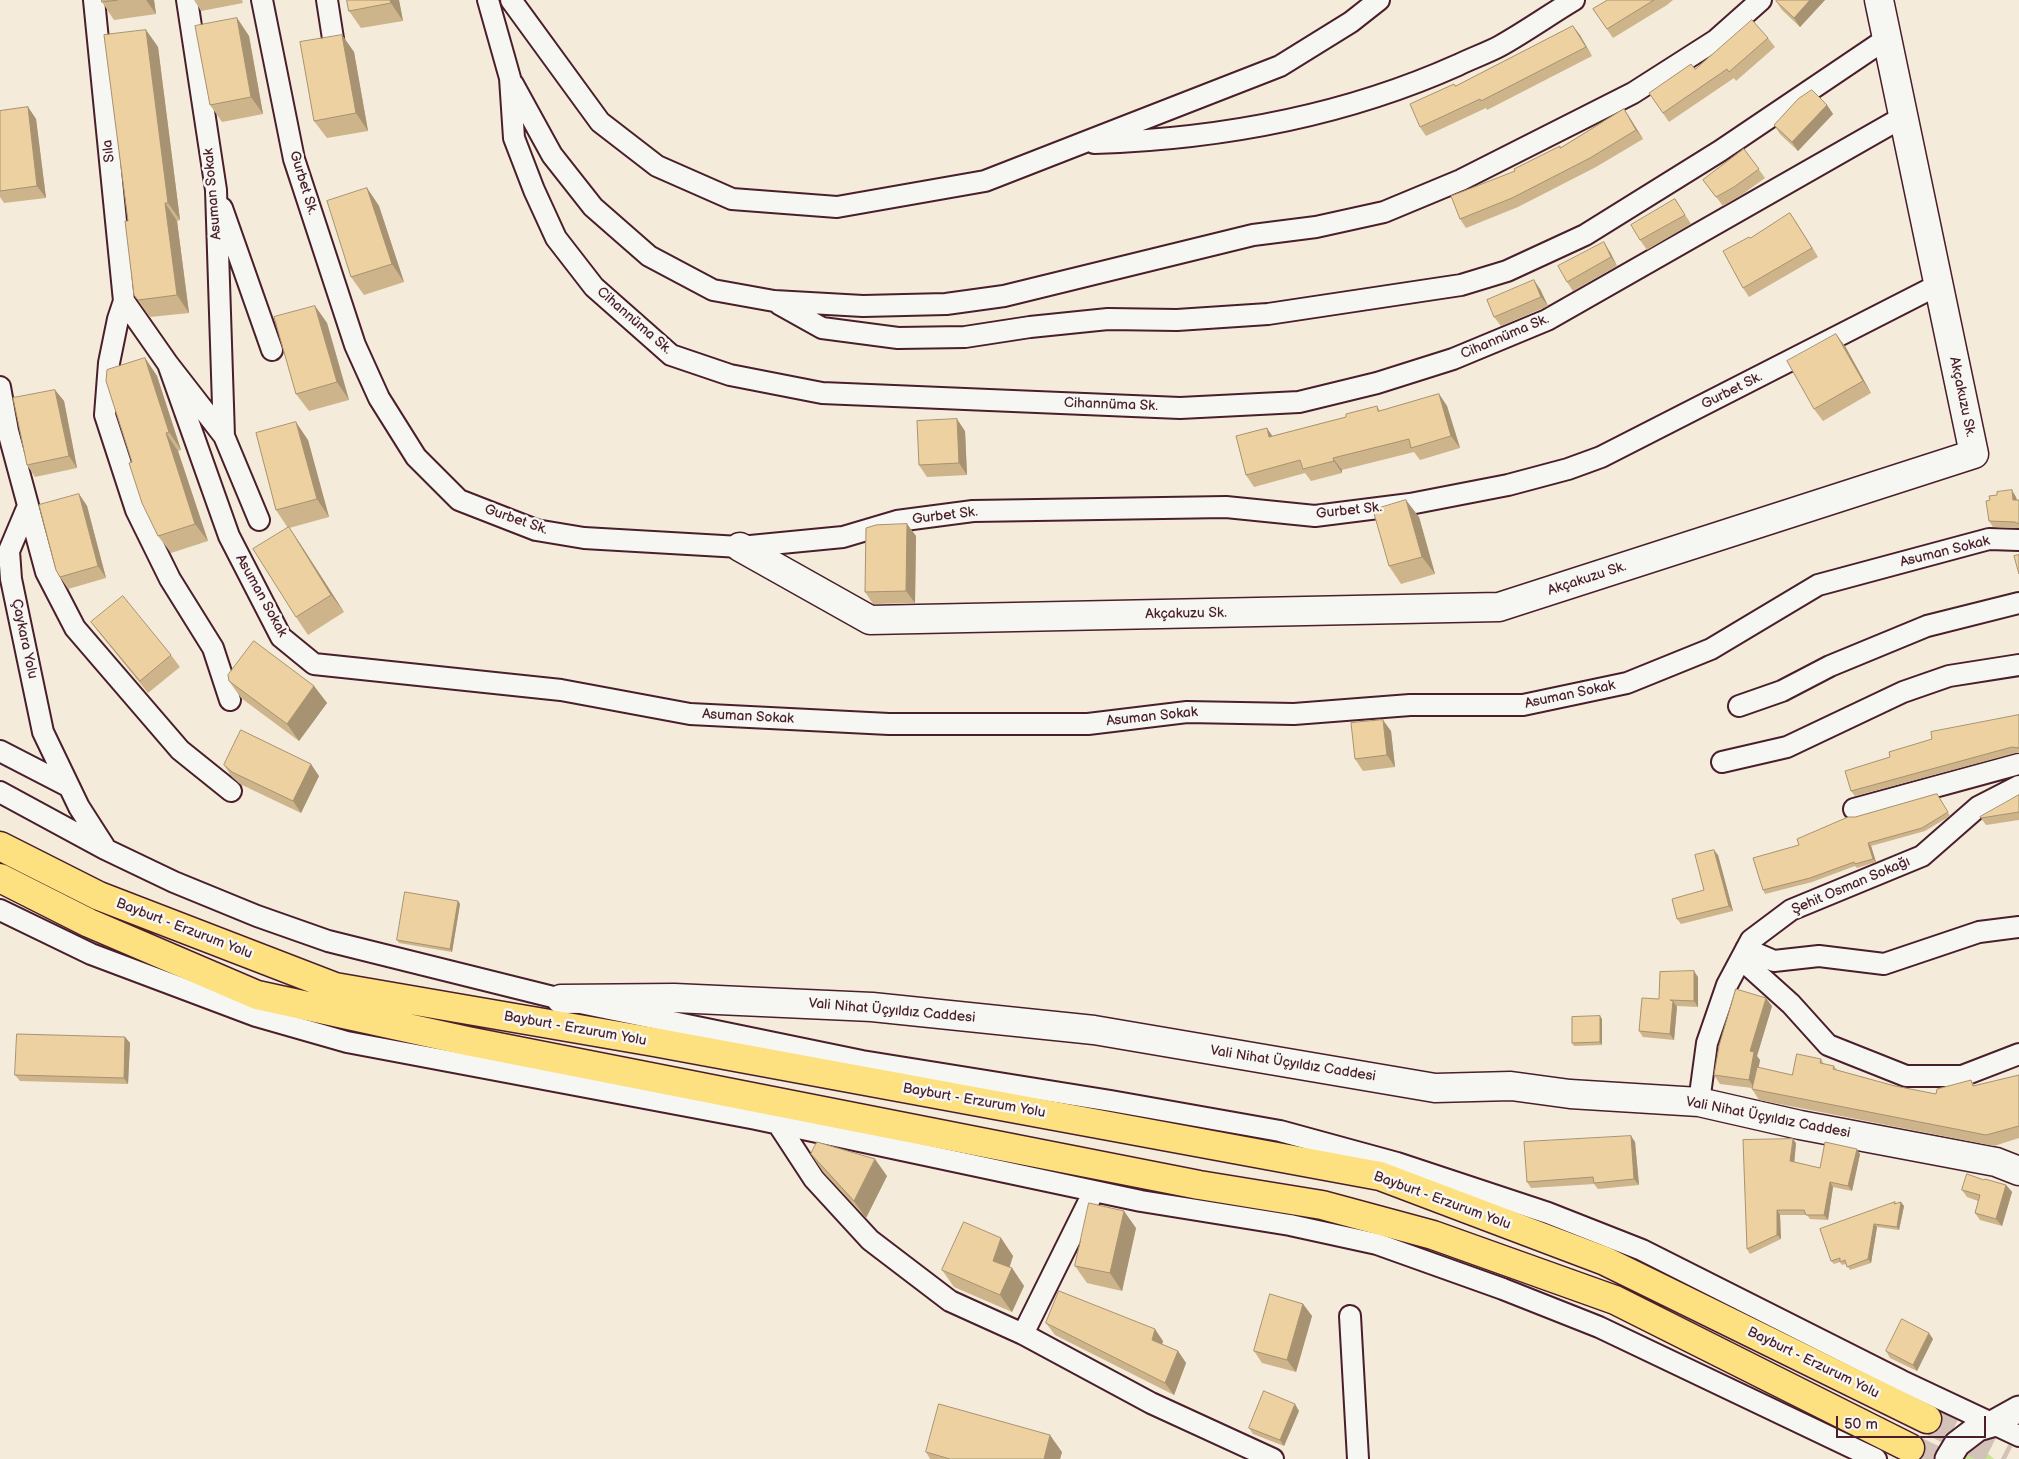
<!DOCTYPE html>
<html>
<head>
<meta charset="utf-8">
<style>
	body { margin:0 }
	#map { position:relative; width:2019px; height:1459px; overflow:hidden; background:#f4ebda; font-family:"Balsamiq Sans",sans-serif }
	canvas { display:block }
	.scale { position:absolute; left:1836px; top:1416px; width:150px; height:22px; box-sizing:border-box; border:2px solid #4a1f2b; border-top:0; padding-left:6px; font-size:15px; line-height:18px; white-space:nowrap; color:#4a1f2b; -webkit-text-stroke:4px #f6f6f2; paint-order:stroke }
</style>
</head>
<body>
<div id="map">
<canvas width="2019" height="1459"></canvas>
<div class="scale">50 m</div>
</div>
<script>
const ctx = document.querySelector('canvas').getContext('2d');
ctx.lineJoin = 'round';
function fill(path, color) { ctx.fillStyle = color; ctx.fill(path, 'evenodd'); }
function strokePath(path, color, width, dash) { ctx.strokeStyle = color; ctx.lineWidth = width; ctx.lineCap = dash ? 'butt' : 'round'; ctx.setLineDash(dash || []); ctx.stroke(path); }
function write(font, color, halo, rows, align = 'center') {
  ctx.font = font + ' "Balsamiq Sans",sans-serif'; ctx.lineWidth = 5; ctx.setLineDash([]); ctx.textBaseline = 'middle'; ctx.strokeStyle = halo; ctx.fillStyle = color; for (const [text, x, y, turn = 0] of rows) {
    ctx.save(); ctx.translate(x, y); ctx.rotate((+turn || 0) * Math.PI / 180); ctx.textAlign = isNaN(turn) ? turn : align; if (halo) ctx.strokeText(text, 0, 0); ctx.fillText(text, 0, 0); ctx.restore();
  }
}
fill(new Path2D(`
	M1970,1450L1986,1452L1994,1459H1955L1962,1453Z`), '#cce094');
strokePath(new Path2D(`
	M1927,1419L2006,1459
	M1910,1448L1933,1459`), '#d2c2b7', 28, [28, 14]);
const minor = new Path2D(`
	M94,0L124,301
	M187,0L216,190L224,436L168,364L229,536L281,637L314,664L561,690L690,714L889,724H1088L1187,712L1294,714L1410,705H1523L1627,683L1711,649L1818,585L1989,539L2019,540
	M262,0L294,159L355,345L379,398L416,457L459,500L536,530L584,538L740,547L843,537L897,521L973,511L1226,507L1315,516L1410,504L1508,485L1568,469L1601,457L1938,285
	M327,0L334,45
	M488,0L510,78L514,138L534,190L556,238L594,287L671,355L730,375L822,393L1180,408L1299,402L1377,383L1453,359L1547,320L1903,117
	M511,0L600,122L657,166L732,199L837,207L985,181L1280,66L1351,22L1379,0
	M513,84L552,155L593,207L649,256L713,290L774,301L863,306L946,304L1004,296L1253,235L1316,227L1384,212L1461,180L1633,93L1716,40L1761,0
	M1094,143C1219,139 1344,116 1458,65C1472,58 1487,53 1500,46C1525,32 1549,15 1574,0
	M222,208L272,350
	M779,304L822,328L898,338L965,337L1030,327L1108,319L1177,320L1268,314L1461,285L1507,271L1585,235L1720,151L1886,39
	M168,364L124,301L118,319L109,363L105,415L136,510L170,579L213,648L230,700
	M0,387L8,431L46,572L75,628L180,750L231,791
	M224,436L259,520
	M28,506L9,551L11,579L43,732L79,807L104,846
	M1739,706L1782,691L1830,666L1927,626L2019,603
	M0,751L68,786
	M1722,762L1787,747L1903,692L1949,676L2019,665
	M0,792L105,849L174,882L257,916L328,941L561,999L862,1061L1111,1101L1280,1131L1397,1163L1548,1213L1642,1250L1902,1381L2019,1436
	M1854,809L2019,764
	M0,910L91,954L256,1016L347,1042L756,1119L1141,1201L1290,1225L1377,1244L1503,1289L1599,1327L1876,1459
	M1746,949L1774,961L1819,956L1884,964L1979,932L2019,927
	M1741,959L1791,1004L1828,1045L1906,1076H1962L2019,1054
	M1699,1102L1707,1043L1727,985L1751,940L1791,910L1922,856L1978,807L2019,786
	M778,1124L814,1179L870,1240L950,1301L1023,1334L1151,1403L1273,1459
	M1350,1316L1358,1459
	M1023,1334L1094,1191`);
const tertiary = new Path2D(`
	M1948,1459L1957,1444L1978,1428L1992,1424L2019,1409`);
const secondary = new Path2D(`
	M740,547L870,620L1499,607L1974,454L1879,0
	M561,999L674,998L872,1007L1094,1030L1435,1088L1511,1086L1570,1094L1699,1102L1800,1125L1996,1162L2019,1171`);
const trunk = new Path2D(`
	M0,846L99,896L335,987L654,1042L1380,1176L1605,1261L1927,1419
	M0,878L89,923L257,995L467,1041L1199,1185L1322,1205L1433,1235L1615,1300L1910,1448`);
strokePath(minor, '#4a1f2b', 24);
strokePath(tertiary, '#4a1f2b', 29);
strokePath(secondary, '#4a1f2b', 31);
strokePath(trunk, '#4a1f2b', 31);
strokePath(minor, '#f6f6f2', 20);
strokePath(tertiary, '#f6f6f2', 25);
strokePath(secondary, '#f6f6f2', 28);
strokePath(trunk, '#fde080', 28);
fill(new Path2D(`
	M102,0H154L156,14L114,20L102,2Z
	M194,0H242L243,3L201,11Z
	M347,0H399L403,21L361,28L349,11Z
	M1608,0H1673L1667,5L1613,38L1593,9Z
	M1777,0H1825L1800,27L1782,10L1776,1Z
	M237,18L249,36L263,114L222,122L210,105Z
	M1573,26L1592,56L1487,110L1486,108L1426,136L1420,127L1454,84L1456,86Z
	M146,30L158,47L180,220L177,221L189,313L150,317L134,295L128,221Z
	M342,35L354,52L368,131L327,138L314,121Z
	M1768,38L1775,47L1736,81L1734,78L1669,122L1649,93L1695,69Z
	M1827,105L1833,114L1798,151L1780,134L1774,125Z
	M28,107L36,119L46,198L4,203L0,197V111Z
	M1624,109L1643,139L1596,167L1518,207L1466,228L1460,219L1515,171L1561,147Z
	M1744,149L1765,178L1740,196L1723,206L1703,180Z
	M367,188L379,206L404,282L364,295L351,277Z
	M1675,199L1691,224L1647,250L1640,240Z
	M1796,222L1818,257L1749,297L1743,288L1750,238Z
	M1610,252L1617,266L1573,291L1567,282Z
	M1540,289L1548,306L1501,326L1494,317Z
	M315,306L327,323L349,400L309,411L296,394Z
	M1845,346L1871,393L1823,421L1814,409Z
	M145,358L157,376L181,450L178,451L208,541L171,553L158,536L132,462Z
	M55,390L64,401L77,468L35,477L27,465Z
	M1439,394L1447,406L1460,448L1420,460L1414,452L1342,470V473L1311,481L1305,473L1254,487L1246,475L1273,436L1346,417L1377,406L1380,411Z
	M965,431L967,475L927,477L919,465Z
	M308,440L329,517L289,528L301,545L344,612L308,635L296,617L288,528L276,510Z
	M79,494L87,506L106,578L68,589L60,577Z
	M2016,497L2017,500H2019V528L1993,527L1989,521Z
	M1419,517L1435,574L1401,584L1389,566Z
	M907,524L916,536L915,603L873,604L865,592Z
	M91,622L171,655L180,667L148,693L100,634Z
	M229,681L314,686L327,703L299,741L241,698Z
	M2019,715V753H2016L1855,796L1851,791L1890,757Z
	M1391,731L1395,767L1363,771L1355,759Z
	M224,765L319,776L301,813L240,784L232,777Z
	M1937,794L1950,816L1925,831L1871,846L1876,862L1857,868L1855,866L1812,882L1765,894L1763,890L1799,845L1855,817Z
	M2019,795V820L1986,825L1981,818Z
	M1718,855L1733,911L1681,924L1677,919L1704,890Z
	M458,901L460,904L452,952L399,943L397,940Z
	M1698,977V1007L1677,1006L1674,1040L1643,1037L1639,1031L1659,999Z
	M1772,1006L1757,1056L1760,1060L1758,1068L1792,1075L1821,1059L1824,1064L1834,1066L1837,1070L1895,1086L1936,1094L1971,1080L1975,1086L2019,1075V1138L1994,1146L1759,1100L1752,1089V1088L1720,1084L1714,1075Z
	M1602,1019V1045L1574,1046L1572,1043Z
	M125,1037L130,1043L128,1084L20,1081L15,1075Z
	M1631,1136L1635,1142L1639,1185L1598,1189L1594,1184L1531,1188L1527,1182Z
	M1796,1143L1794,1162L1820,1168L1860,1154L1852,1191L1833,1187L1828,1220L1810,1219L1807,1215H1780L1781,1239L1750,1254L1747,1249Z
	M811,1154L887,1176L866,1218L823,1172Z
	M1984,1180L2006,1185L2012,1192L2002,1226L1980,1220L1975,1213L1978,1201L1967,1197L1962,1190Z
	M1896,1204L1904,1206L1899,1230L1877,1227L1871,1263L1850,1270L1846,1264L1842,1265L1840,1262L1834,1264L1831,1261Z
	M1136,1228L1122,1291L1087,1283L1075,1266Z
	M1001,1238L1013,1256L1009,1267L1012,1268L1024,1286L1012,1312L954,1287L942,1270Z
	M1303,1304L1312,1316L1296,1372L1262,1363L1254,1351Z
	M1046,1323L1163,1341L1162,1344L1178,1351L1186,1363L1174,1395L1055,1335Z
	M1933,1339L1917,1371L1890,1358L1886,1351Z
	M1299,1411L1284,1446L1253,1434L1249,1428Z
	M926,1452H1062L1060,1459H930Z`), '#cdb48a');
fill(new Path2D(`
	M146,0H154L156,14Z
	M390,0H399L403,21L391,3Z
	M1810,0H1825L1800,27L1794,18Z
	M237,18L249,36L263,114L251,97Z
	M1573,26L1580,35L1592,56L1586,47Z
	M146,30L158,47L180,220L168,203Z
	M342,35L354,52L368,131L356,113Z
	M1827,105L1833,114L1798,151L1792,142Z
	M28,107L36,119L46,198L37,186Z
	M1624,109L1630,118L1643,139L1636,130Z
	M367,188L379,206L404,282L392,264Z
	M165,203L177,221L189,313L177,295Z
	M1790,213L1796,222L1818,257L1812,248Z
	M1604,242L1610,252L1617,266L1611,257Z
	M1534,280L1540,289L1548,306L1541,297Z
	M315,306L327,323L349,400L337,382Z
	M1836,334L1845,346L1871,393L1863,381Z
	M145,358L157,376L181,450L169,432Z
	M55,390L64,401L77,468L69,456Z
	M1439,394L1447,406L1460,448L1451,436Z
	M957,419L965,431L967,475L959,463Z
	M296,422L308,440L329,517L317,499Z
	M1267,428L1275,440L1269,437Z
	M166,433L178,451L208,541L195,524Z
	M1333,458L1342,470V473L1334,461Z
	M2012,490L2016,497L2018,507L2013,500Z
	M79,494L87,506L106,578L98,566Z
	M1406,500L1419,517L1435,574L1422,557Z
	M907,524L916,536L915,603L906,591Z
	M289,527L301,545L344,612L331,595Z
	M314,686L327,703L299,741L287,724Z
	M1383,720L1391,731L1395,767L1387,755Z
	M311,764L319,776L301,813L293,801Z
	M1868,843L1871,846L1876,862L1873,859Z
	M1714,850L1718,855L1733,911L1729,906Z
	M458,901L460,904L452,952L450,949Z
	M1694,971L1698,977V1007L1694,1001Z
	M1766,998L1772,1006L1757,1056L1760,1060L1755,1089L1749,1080L1750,1051Z
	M1673,1001L1677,1007L1674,1040L1670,1034Z
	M1600,1016L1602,1019V1045L1600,1042Z
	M125,1037L130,1043L128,1084L124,1078Z
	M1631,1136L1635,1142L1639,1185L1634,1179Z
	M1793,1139L1796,1143L1794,1166L1790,1161Z
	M1857,1149L1860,1154L1852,1191L1848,1186Z
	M875,1159L887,1176L866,1218L854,1201Z
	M1830,1182L1833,1187L1828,1220L1824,1215Z
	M2006,1185L2012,1192L2002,1226L1996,1219Z
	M1901,1202L1904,1206L1899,1230L1897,1227Z
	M1777,1210L1780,1215L1781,1239L1777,1235Z
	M1124,1211L1136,1228L1122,1291L1110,1273Z
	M1874,1224L1877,1227L1871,1263L1868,1259Z
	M1001,1238L1013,1256L1006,1279L993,1261Z
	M1012,1268L1024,1286L1012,1312L1000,1295Z
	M1303,1304L1312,1316L1296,1372L1287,1360Z
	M1155,1329L1163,1341L1160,1352L1152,1340Z
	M1929,1333L1933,1339L1917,1371L1913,1365Z
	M1178,1351L1186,1363L1174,1395L1165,1383Z
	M1295,1404L1299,1411L1284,1446L1280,1440Z
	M1050,1435L1062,1452L1060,1459H1044Z`), '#a79271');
const building = new Path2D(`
	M102,0H118L102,2Z
	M347,0H390L391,3L349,11Z
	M1608,0H1654L1607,29L1593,9Z
	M1777,0H1810L1794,18L1776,1Z
	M237,18L251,97L210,105L195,26Z
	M1752,20L1768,38L1729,72L1727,69L1663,113L1649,93L1691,64L1695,69Z
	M1573,26L1586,47L1481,101L1480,99L1420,127L1410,104L1454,84L1455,86Z
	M146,30L168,203H165L177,295L138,300L134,295L125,221H128L104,35Z
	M342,35L356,113L314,121L300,42Z
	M1812,90L1827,105L1792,142L1774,125L1798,99Z
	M28,107L37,186L0,191V111Z
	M1624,109L1636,130L1590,158L1512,198L1460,219L1451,196L1515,171L1514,169L1560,146V148Z
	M1744,149L1759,169L1734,187L1716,197L1703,180Z
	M367,188L392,264L351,277L327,201Z
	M1675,199L1685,215L1640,240L1631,225Z
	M1790,213L1812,248L1743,288L1723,251L1749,237L1750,238Z
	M1604,242L1611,257L1567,282L1558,266Z
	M1534,280L1541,297L1494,317L1487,300Z
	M315,306L337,382L296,394L274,317Z
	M1836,334L1863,381L1814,409L1787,361Z
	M145,358L169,432L166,433L195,524L158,536L142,503L129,463L132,462L106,381L107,370Z
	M55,390L69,456L27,465L13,398Z
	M1439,394L1451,436L1411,448L1409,439L1333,458L1334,461L1303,469L1300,460L1246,475L1236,436L1267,428L1269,437L1346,417V414L1377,406L1378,411Z
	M957,419L959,463L919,465L917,421Z
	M296,422L317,499L276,510L256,433Z
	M2012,490L2013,500H2019V524L2015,522L1989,521L1986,501L1990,500L1989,496L1997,495V492Z
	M79,494L98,566L60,577L56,570L39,505Z
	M1406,500L1422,557L1389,566L1373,510Z
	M907,524L906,591L865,592L866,528L876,525Z
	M289,527L331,595L296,617L253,549Z
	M2019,555V574L2014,556Z
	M123,596L171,655L140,681L91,622Z
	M254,641L314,686L287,724L229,681L228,675Z
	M2019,715V748L2012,747L1851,791L1845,771L1890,757L1889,752L1932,739L1931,732Z
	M1383,720L1387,755L1355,759L1351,723Z
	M241,730L311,764L293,801L232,772L224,765Z
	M1937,794L1948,812L1922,828L1868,843L1873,859L1855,864L1854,862L1810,878L1763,890L1753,858L1799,845L1797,839L1848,817H1855Z
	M2019,795V812L1981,818L1980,817Z
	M1714,850L1729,906L1677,919L1672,899L1704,890L1695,855Z
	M405,892L458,901L450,949L397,940Z
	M1694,971V1001L1670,1000L1673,1001L1670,1034L1639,1031L1642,998L1659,999L1660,972Z
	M1736,989L1766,998L1750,1051L1754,1052L1749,1080L1714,1075L1719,1046Z
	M1600,1016V1042L1572,1043V1017Z
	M17,1034L125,1037L124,1078L15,1075Z
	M1797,1054L1821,1059L1820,1063L1834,1066L1833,1069L1895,1086L1936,1094L1937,1089L1971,1080L1973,1086L2019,1075V1126L1986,1135L1752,1089L1757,1067L1792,1075Z
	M1631,1136L1634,1179L1594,1183L1593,1177L1527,1182L1524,1142Z
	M1793,1139L1790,1161L1820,1168L1825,1142L1857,1149L1848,1186L1830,1182L1824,1215H1806L1804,1210H1777V1235L1747,1249L1743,1140Z
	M817,1142L875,1159L854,1201L811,1154Z
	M1967,1174L1984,1180L1985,1179L2006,1185L1996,1219L1975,1213L1980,1195L1962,1190Z
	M1895,1202L1894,1204L1901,1202L1897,1227L1874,1224L1868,1259L1847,1267L1845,1260L1840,1262V1258L1831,1261L1820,1229Z
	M1089,1203L1124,1211L1110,1273L1075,1266Z
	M964,1222L1001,1238L993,1261L1012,1268L1000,1295L942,1270Z
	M1059,1291L1155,1329L1152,1340L1178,1351L1165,1383L1046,1323Z
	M1270,1294L1303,1304L1287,1360L1254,1351Z
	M1902,1319L1929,1333L1913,1365L1886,1351Z
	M1264,1391L1295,1404L1280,1440L1249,1428Z
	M939,1404L1050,1435L1044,1459H950L926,1452Z`);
fill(building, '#eed1a1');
strokePath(building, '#a79271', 1);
write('14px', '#4a1f2b', '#f6f6f2', [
	["Sıla",109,151,-96],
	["Gurbet Sk.",303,183,73],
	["Asuman Sokak",213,194,-95],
	["Cihannüma Sk.",634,321,41],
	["Cihannüma Sk.",1505,337,-23],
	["Gurbet Sk.",1732,391,-27],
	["Akçakuzu Sk.",1962,397,78],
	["Cihannüma Sk.",1111,405,2],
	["Gurbet Sk.",1349,511,-6],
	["Gurbet Sk.",945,516,-7],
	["Gurbet Sk.",516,520,19],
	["Asuman Sokak",1945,552,-14],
	["Akçakuzu Sk.",1587,579,-18],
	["Asuman Sokak",261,596,61],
	["Akçakuzu Sk.",1186,614,-1],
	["Çaykara Yolu",24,639,78],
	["Asuman Sokak",1570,695,-12],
	["Asuman Sokak",748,717,3],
	["Asuman Sokak",1152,717,-6],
	["Şehit Osman Sokağı",1851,886,-23],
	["Bayburt - Erzurum Yolu",184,929,21],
	["Vali Nihat Üçyıldız Caddesi",892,1011,5],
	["Bayburt - Erzurum Yolu",575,1029,10],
	["Vali Nihat Üçyıldız Caddesi",1293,1064,9],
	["Bayburt - Erzurum Yolu",974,1101,10],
	["Vali Nihat Üçyıldız Caddesi",1768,1118,11],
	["Bayburt - Erzurum Yolu",1442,1201,20],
	["Bayburt - Erzurum Yolu",1813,1363,26]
]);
</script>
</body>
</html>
